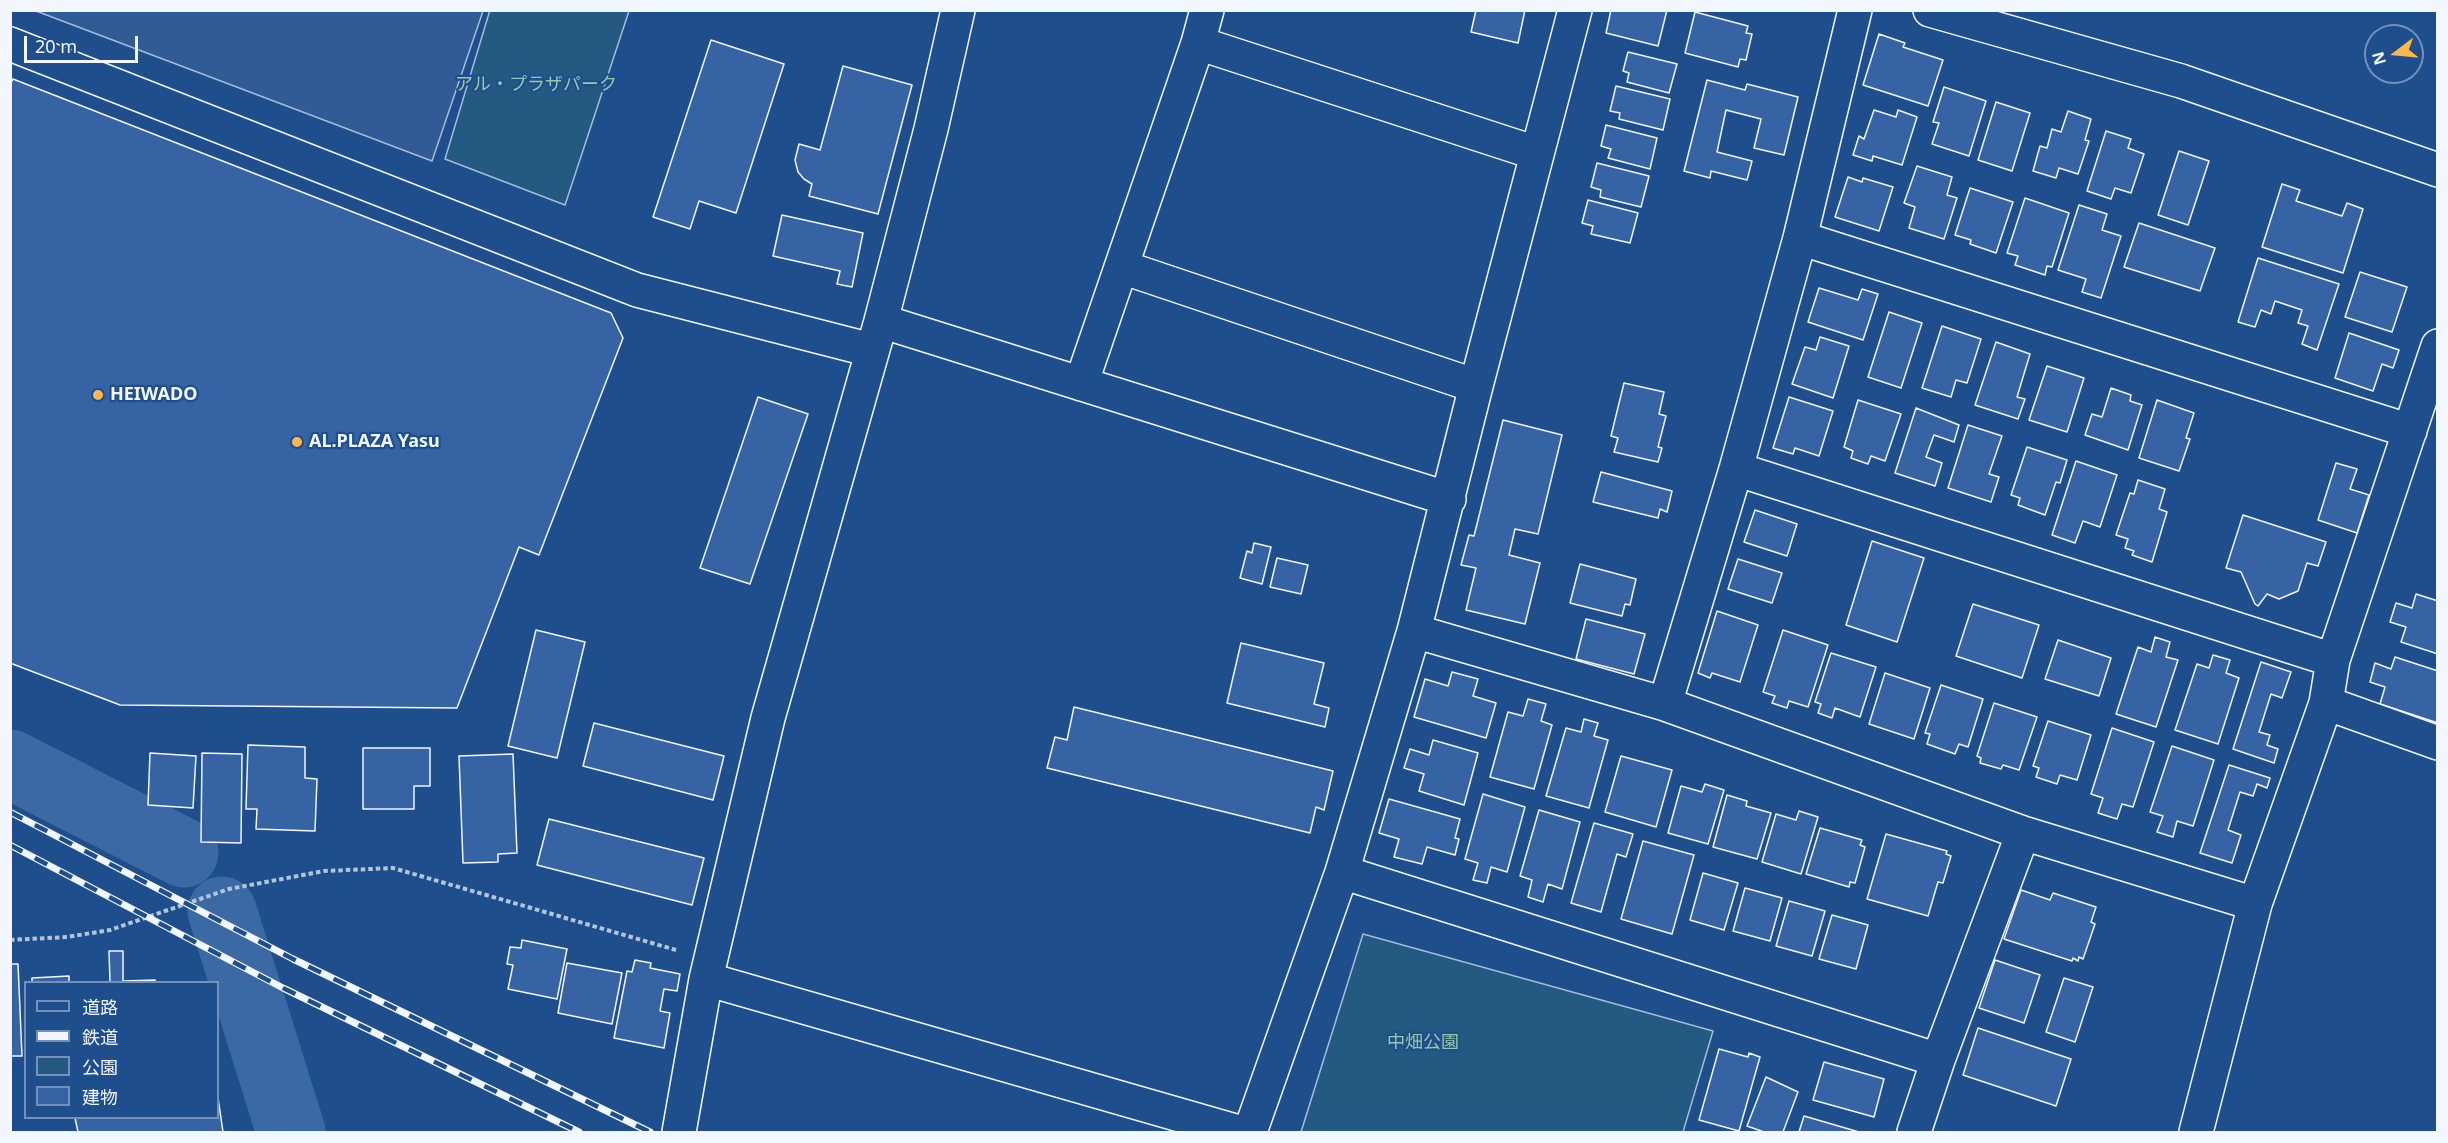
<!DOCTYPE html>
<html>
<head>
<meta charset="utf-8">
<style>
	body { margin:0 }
	#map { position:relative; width:2448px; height:1143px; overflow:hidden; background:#1f4e8c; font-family:"Noto Sans","Noto Sans JP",sans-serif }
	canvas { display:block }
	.frame { position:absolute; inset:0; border:12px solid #f2f6ff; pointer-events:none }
	.legend { position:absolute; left:24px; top:981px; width:195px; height:138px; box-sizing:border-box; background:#1f4e8c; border:2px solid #7391ba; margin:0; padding:8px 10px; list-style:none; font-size:18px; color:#f2f6ff }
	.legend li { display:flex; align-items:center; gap:12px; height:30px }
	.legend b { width:30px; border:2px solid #7391ba }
	.north { position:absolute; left:2364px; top:24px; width:60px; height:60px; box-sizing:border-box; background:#1f4e8c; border:2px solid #7391ba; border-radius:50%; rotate:254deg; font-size:16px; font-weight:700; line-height:24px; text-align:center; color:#f2f6ff }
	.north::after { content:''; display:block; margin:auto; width:21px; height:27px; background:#ffb74d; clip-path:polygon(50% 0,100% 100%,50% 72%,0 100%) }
	.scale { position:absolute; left:24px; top:36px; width:114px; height:27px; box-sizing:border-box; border:3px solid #f2f6ff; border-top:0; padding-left:8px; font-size:18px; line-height:21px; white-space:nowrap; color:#f2f6ff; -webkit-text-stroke:4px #1f4e8c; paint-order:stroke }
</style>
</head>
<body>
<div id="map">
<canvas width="2448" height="1143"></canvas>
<div class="frame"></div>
<ul class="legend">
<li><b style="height:8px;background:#1f4e8c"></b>道路</li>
<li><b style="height:8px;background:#f2f6ff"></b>鉄道</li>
<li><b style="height:16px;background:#245a82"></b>公園</li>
<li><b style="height:16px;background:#3563a3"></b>建物</li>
</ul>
<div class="north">N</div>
<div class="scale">20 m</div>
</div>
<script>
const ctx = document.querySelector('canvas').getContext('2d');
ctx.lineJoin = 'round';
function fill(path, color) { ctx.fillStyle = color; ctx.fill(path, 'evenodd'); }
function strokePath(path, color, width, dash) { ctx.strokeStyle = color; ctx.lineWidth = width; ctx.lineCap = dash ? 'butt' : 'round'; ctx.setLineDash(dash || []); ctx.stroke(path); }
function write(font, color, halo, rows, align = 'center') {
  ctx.font = font + ' "Noto Sans","Noto Sans JP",sans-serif'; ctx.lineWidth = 4.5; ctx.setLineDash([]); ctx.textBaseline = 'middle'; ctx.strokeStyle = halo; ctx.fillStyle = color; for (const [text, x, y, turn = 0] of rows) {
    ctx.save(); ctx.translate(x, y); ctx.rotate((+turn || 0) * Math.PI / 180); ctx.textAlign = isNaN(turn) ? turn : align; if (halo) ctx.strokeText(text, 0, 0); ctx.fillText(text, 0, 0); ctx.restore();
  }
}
const green = new Path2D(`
	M490,10L629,11L565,205L445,159Z
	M1363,934L1713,1031L1683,1132H1301Z`);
fill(green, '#245a82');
strokePath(green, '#a8bbd7', 1.5);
const parking = new Path2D(`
	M36,11L483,10V11L432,161Z`);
fill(parking, '#305b95');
strokePath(parking, '#a8bbd7', 1.5);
strokePath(new Path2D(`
	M10,764L184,853
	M222,911L291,1132`), '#3b69a3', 69);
const building = new Path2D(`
	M1476,10H1525L1518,43L1471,32Z
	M1611,10H1667L1658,46L1606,33Z
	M1695,12L1748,26L1746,33L1752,34L1746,60L1740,59L1738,67L1685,53Z
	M1879,34L1905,43L1903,47L1943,60L1928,106L1863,85Z
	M711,40L784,64L736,213L699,201L690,229L653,217Z
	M1628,52L1677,64L1669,93L1627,82L1629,73L1623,71Z
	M843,66L912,85L878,214L809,196L812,184L804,179L798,172L795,160L799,144L820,150Z
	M13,79L611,313L623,338L539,555L519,547L457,708L120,705L10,663V84Z
	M1707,80L1745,90L1747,84L1798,97L1784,155L1754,148L1761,119L1726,110L1717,152L1752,161L1747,180L1711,171L1710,178L1684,171Z
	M1616,86L1670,99L1663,130L1619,119L1620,113L1610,111Z
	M1944,87L1986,101L1969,156L1932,144L1939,123L1933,122Z
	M1996,102L2030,113L2012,171L1978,160Z
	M1874,110L1896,117L1898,110L1917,117L1902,165L1873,156L1872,161L1853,155L1859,136L1864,139Z
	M2068,111L2091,119L2085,140L2089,141L2078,174L2059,168L2056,178L2033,171L2040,146L2047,148L2052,129L2061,132Z
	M1606,125L1657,138L1650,169L1608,158L1611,149L1601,146Z
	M2106,131L2131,139L2128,148L2144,154L2131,193L2115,188L2111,199L2087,191Z
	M2179,151L2209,161L2188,225L2158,215Z
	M1597,163L1649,176L1641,207L1600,197L1601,190L1591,187Z
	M1917,166L1952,177L1947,195L1957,198L1944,239L1909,228L1915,207L1904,203Z
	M1848,177L1862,182L1863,178L1893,187L1879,231L1835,217Z
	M2282,184L2300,190L2296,201L2342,216L2347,203L2363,209L2343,273L2262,247Z
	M1970,188L2013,202L1996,253L1970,244L1971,240L1955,235Z
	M2025,198L2069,213L2052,267L2047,266L2045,275L2015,265L2018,256L2007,253Z
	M1588,200L1638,213L1630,243L1591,234L1593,226L1582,223Z
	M2079,205L2107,214L2102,230L2121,236L2101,298L2082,292L2086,279L2058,270Z
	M782,215L863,233L852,287L837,284L840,271L773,256Z
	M2139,223L2215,248L2200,291L2124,267Z
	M2258,258L2339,284L2317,350L2302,344L2308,326L2298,323L2302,310L2275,301L2271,314L2261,310L2255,327L2238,322Z
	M2360,272L2407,287L2392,332L2345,317Z
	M1819,288L1858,300L1862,289L1878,294L1863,340L1808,322Z
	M1889,312L1922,323L1901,388L1868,377Z
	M1942,326L1981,339L1967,383L1956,380L1951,397L1922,388Z
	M2349,333L2399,350L2393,368L2382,364L2373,391L2335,378Z
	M1820,337L1849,346L1833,398L1792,384L1805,347L1816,350Z
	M1996,342L2030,354L2017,397L2025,399L2018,419L1975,405Z
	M2047,366L2084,378L2067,432L2029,420Z
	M1624,383L1664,392L1659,414L1666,416L1658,447L1662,448L1658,462L1614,452L1618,438L1611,436Z
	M2111,388L2131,395L2130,401L2142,405L2128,450L2085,435L2092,414L2102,417Z
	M758,397L808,414L750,584L700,568Z
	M1789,397L1833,411L1819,456L1795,448L1793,454L1773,448Z
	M1858,400L1901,414L1885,461L1871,456L1868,464L1851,458L1853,451L1844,447Z
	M2157,400L2194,413L2186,438L2190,439L2179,471L2139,458Z
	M1916,408L1959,425L1954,442L1934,435L1926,457L1942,463L1935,486L1895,473Z
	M1503,420L1562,435L1538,534L1515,529L1509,555L1540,563L1525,624L1466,610L1476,568L1461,565L1469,535L1474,536Z
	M1968,425L2002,436L1989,474L1999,477L1991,502L1948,488Z
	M2027,447L2067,460L2060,483L2056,482L2045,515L2018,505L2020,498L2011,495Z
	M2076,461L2117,475L2100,527L2083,521L2075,543L2052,535Z
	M2336,463L2357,469L2350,489L2369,495L2357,533L2318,520Z
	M1601,472L1672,491L1667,512L1660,509L1658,518L1593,502Z
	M2138,480L2165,489L2159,509L2167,512L2152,562L2132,555L2134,551L2125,548L2128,539L2116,535L2130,493L2134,494Z
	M1755,510L1797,524L1787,556L1744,542Z
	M2243,515L2326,542L2318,566L2307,563L2298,591L2279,599L2267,594L2258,606L2255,604L2241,572L2226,568Z
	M1872,541L1924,558L1897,642L1846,625Z
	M1254,543L1271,547L1262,584L1240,578L1247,551L1252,553Z
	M1277,558L1308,565L1301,594L1270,587Z
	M1738,559L1782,573L1772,603L1728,589Z
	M1580,564L1636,579L1630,605L1625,604L1622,616L1570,603Z
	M2416,594L2438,601V654L2401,642L2406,627L2390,622L2396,603L2412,608Z
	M1973,604L2039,625L2022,678L1956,656Z
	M1717,611L1758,625L1740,682L1712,673L1710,678L1698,673Z
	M1586,619L1645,634L1634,674L1576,659Z
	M536,630L585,642L557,758L508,746Z
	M1783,630L1828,645L1808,707L1789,701L1787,708L1772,703L1775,696L1763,692Z
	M2155,637L2170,642L2166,657L2178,660L2156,727L2116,714L2138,647L2151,652Z
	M2058,640L2111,658L2099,696L2045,679Z
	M1241,643L1324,663L1314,704L1329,708L1325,727L1227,703Z
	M1831,653L1876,667L1860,717L1835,708L1832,718L1818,713L1821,704L1815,702Z
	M2213,655L2230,660L2226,673L2239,678L2218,744L2175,730L2197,664L2209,668Z
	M2395,657L2438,671V723L2380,704L2385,687L2370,682L2375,663L2391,669Z
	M2261,662L2291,672L2282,698L2271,694L2259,732L2270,735L2267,745L2278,749L2274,763L2233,749Z
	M1452,672L1478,679L1473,696L1496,703L1486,738L1414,717L1425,679L1448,686Z
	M1885,673L1930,688L1914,739L1869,724Z
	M1941,685L1983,699L1968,747L1959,744L1955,754L1927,744L1930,734L1925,733Z
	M1528,699L1546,704L1541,721L1552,725L1534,789L1490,777L1508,712L1523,716Z
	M1994,703L2037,717L2019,770L2003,765L2001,769L1980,763L1981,758L1977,756Z
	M1074,707L1333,771L1324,810L1316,807L1310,833L1047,768L1055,737L1067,740Z
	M1584,719L1598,723L1594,736L1608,740L1589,808L1546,796L1566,728L1581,732Z
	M2048,721L2091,735L2077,780L2060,775L2057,784L2036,777L2039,768L2033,766Z
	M594,723L724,756L713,800L583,766Z
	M2112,728L2154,742L2133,807L2122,804L2117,819L2098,813L2103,798L2091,794Z
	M1433,740L1478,753L1464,805L1419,791L1424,774L1404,768L1410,749L1429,755Z
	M248,745L305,747V778L317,779L315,831L256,829L257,809H246Z
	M2172,746L2214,760L2193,826L2177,821L2173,837L2157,832L2163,816L2150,812Z
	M363,748H430V786H414V809H363Z
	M150,753L196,756L193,808L148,805Z
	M202,753L242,754L241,843L201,842Z
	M513,754L517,853L498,854V862L463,863L459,756Z
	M1621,756L1672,770L1656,827L1605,812Z
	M2229,765L2270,778L2267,788L2257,784L2253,796L2240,792L2228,830L2241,835L2232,863L2200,853Z
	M1705,784L1724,790L1708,844L1668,833L1681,786L1702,792Z
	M1483,794L1525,807L1507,872L1491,867L1487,883L1473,880L1478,863L1465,859Z
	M1727,795L1747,801L1746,806L1771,813L1757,859L1713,847Z
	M1389,799L1460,819L1455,838L1459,839L1455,855L1427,847L1422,864L1394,857L1399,839L1379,833Z
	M1539,810L1580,822L1562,889L1548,884L1543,902L1528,897L1532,880L1520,876Z
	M1799,811L1818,817L1801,874L1762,862L1776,814L1796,820Z
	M549,819L704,858L692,905L537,865Z
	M1594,823L1633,834L1626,857L1617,854L1601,912L1571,903Z
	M1820,828L1862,840L1860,845L1865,847L1855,883L1850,882L1849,887L1806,874Z
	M1886,834L1947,851L1946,854L1951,856L1943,883L1938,882L1928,916L1867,899Z
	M1643,841L1694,855L1672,934L1621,919Z
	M1703,873L1738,883L1724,930L1690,920Z
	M1745,888L1782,898L1770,941L1733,931Z
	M2021,890L2050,900L2053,893L2096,907L2091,922L2095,924L2083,959L2079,957L2078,961L2073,958L2072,961L2004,939Z
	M1789,901L1825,911L1812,956L1776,946Z
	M1832,915L1868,925L1856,969L1819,959Z
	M522,940L567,949L557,999L508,989L513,965L507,964L510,947L521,948Z
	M109,951H123V981L155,980L156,982H110Z
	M635,960L651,963L650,968L680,974L677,991L664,989L660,1011L670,1013L664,1048L614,1038L627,971L632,972Z
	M1995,960L2040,975L2024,1023L1979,1008Z
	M567,963L622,973L612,1024L558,1013Z
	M10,964H18L22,1056H10Z
	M69,976V982H32V978Z
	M2064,978L2093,987L2075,1042L2046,1032Z
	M1978,1028L2071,1059L2056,1106L1963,1075Z
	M1719,1049L1748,1057L1749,1053L1760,1057L1739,1131L1699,1120Z
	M1824,1062L1884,1079L1874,1117L1813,1100Z
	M1766,1077L1798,1092L1783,1132H1764L1747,1126Z
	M218,1098L223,1132H78L75,1118H218Z
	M1804,1116L1859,1132H1799Z`);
fill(building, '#3563a3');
strokePath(building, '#f2f6ff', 1.5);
const minor = new Path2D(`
	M1930,10L2181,81L2438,170
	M1198,43L1536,153
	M10,44L637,290L871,350
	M1800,238L2410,431
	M1122,267L1476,386
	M881,321L1449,499
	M1081,384L1198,43L1207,10
	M1736,469L2333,660
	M1414,631L1665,704L2023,833L2255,904
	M2326,703L2438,743
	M1665,704L1736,469L1800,238L1855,10
	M1342,872L1938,1060
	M706,979L1239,1132
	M679,1132L706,979L768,718L881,321L931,129L958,10
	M1250,1132L1342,872L1414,631L1476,386L1575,10
	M1914,1132L1938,1060L2023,833
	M2196,1132L2255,904L2326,703L2333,660L2438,346`);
strokePath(minor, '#f2f6ff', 36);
strokePath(new Path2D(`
	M10,940L67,937L110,930L229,889L324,871L393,868L676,950`), '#b3c4dc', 4, [4.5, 3]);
strokePath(minor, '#1f4e8c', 33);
const rail = new Path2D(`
	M10,812L293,959L650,1132
	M10,845L283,988L579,1132`);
strokePath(rail, '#f2f6ff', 7);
strokePath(rail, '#1f4e8c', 4.5, [14]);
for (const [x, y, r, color] of [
	[98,395,6,"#ffb74d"],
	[297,442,6,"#ffb74d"]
]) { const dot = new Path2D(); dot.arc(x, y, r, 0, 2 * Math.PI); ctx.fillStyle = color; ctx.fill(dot); strokePath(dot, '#1f4e8c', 2); }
write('18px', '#97c8a6', '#1f4e8c', [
	["アル・プラザパーク",536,85],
	["中畑公園",1423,1043]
]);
write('bold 18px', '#f2f6ff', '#1f4e8c', [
	["HEIWADO",110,395],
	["AL.PLAZA Yasu",309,442]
], 'left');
</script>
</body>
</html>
